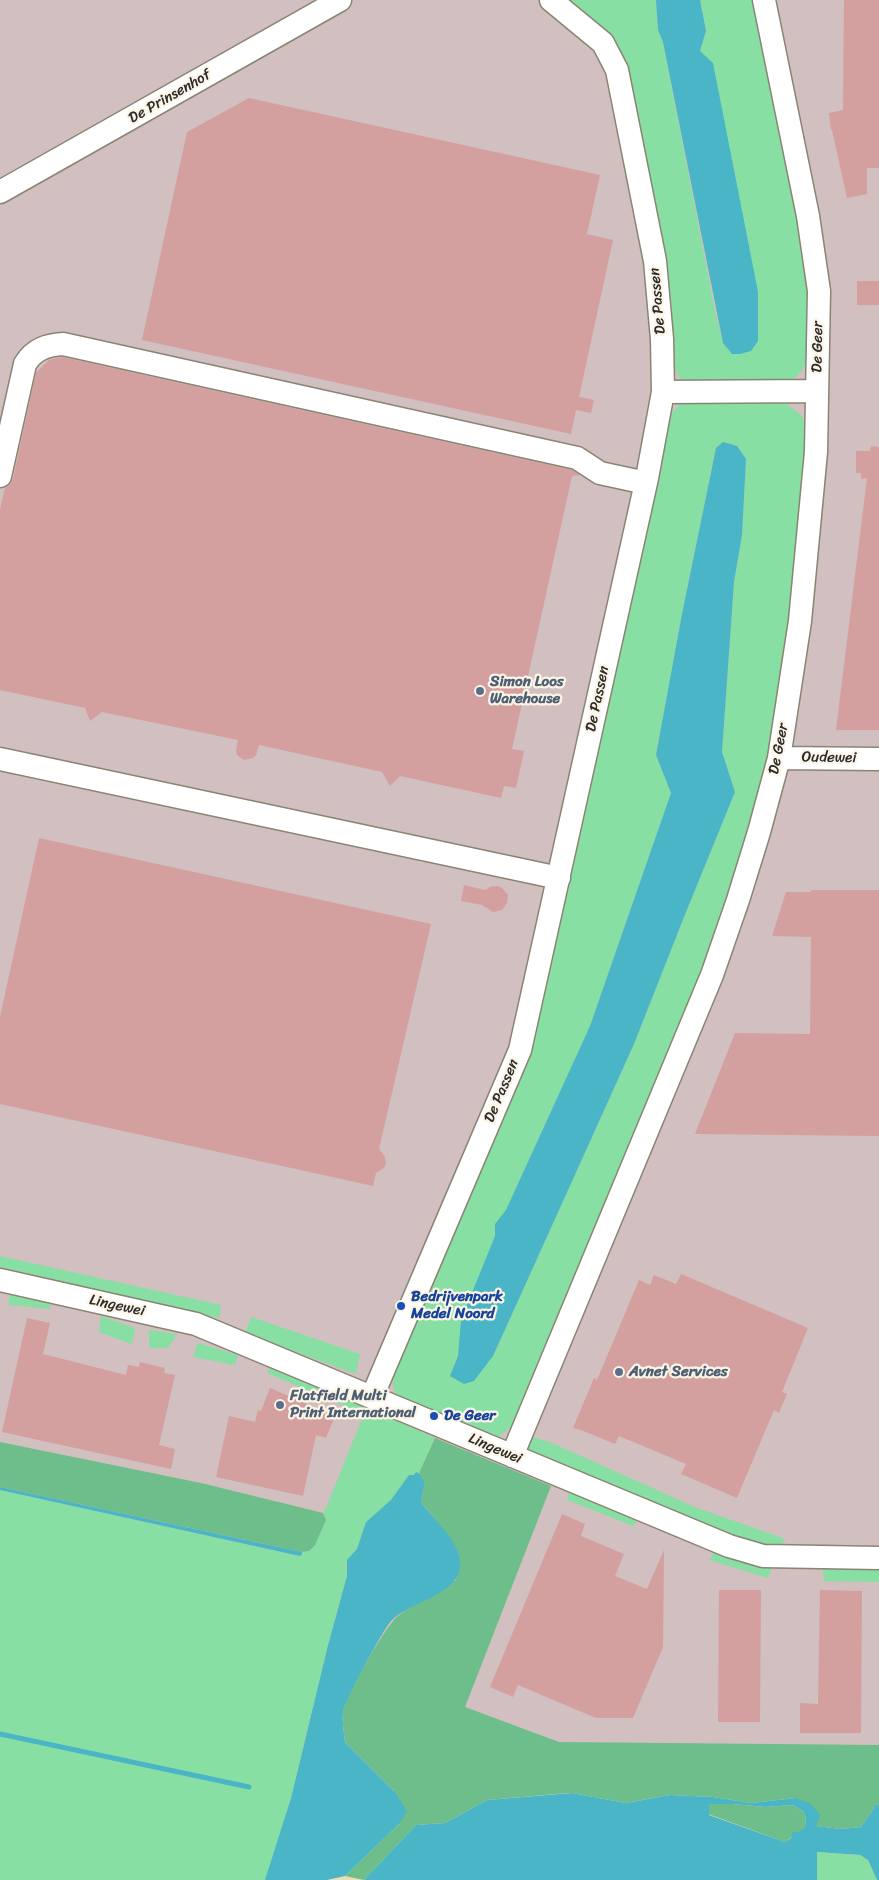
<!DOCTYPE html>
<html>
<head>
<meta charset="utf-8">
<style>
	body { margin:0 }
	canvas { display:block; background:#e9deba }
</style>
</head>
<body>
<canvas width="879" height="1880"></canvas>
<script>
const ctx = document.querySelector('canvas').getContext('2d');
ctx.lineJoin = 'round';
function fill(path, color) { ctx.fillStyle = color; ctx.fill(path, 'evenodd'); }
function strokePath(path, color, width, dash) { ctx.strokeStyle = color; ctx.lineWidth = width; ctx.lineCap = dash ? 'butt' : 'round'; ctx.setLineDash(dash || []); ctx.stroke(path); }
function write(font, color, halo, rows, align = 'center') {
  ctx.font = font + ' Sriracha,sans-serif'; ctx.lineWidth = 4.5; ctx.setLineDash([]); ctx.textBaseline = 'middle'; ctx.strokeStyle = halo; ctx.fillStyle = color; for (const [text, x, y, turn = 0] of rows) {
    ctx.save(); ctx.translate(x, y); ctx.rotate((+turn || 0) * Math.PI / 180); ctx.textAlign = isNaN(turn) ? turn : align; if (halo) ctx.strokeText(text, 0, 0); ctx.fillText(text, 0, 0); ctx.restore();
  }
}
fill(new Path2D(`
	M0,0H879V1771H558L0,1491Z`), '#d2bfbf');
fill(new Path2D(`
	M565,0H656L658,30L663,42L714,306L723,343L732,354L700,51L706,31L700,0H755L793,183L808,293L809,353L806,365L799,374L792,380L784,383L692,384L683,380L678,375L672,362V306L664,245L629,78Z
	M689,401L778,402L787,404L801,415L807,427L803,501L781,687L760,800L722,924L512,1426L498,1437L488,1438L399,1399L394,1390L392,1379L520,1073L669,416L678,406ZM723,442L737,446L746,459L742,535L734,582L722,753L735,792L684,917L634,1044L493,1356L451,1376L458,1356L495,1236V1224L506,1211L590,1026L671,793L656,755L682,614L716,448Z
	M0,1256L221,1305L219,1318L0,1267Z
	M9,1295L51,1300L50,1309L9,1305Z
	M101,1316L135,1328L132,1344L99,1332Z
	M251,1317L360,1354L356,1374L245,1333Z
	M149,1330L177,1334L168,1348H149Z
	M198,1343L238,1355L235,1365L193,1357Z
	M272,1365L435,1438L419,1473L416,1472L415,1475H409L391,1500L366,1522L357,1549L350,1557L346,1566L347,1576L327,1649L291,1798L267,1877L265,1880H0V1490L300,1556L302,1552L309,1551L326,1520L323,1513L326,1508L364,1414L267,1373Z
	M529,1436L552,1443L697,1508L783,1538L784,1549L745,1546L526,1455Z
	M570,1491L638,1520L633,1526L567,1500Z
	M714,1553L772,1567L768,1578L709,1560Z
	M823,1568L879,1570V1582L824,1581Z
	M816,1852L860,1855L868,1860L877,1880H817Z`), '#87dfa4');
fill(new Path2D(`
	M435,1438L551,1486L465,1707L559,1742L879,1745V1804L876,1805L861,1827L841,1829L815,1826L796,1798L751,1803L713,1797L670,1795L626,1803L572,1793L556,1794L487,1800L445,1823L416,1825L364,1880L345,1876L399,1824L394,1791L345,1742C344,1733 342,1721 343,1712C345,1697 386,1625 398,1616C416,1602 438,1594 456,1580L458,1553L444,1530L421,1502L425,1482L420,1478L422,1475L419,1473Z
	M0,1442L201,1483L323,1513L326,1520L315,1545L309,1551L302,1552L0,1487Z
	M709,1804H733L765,1807L793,1805L803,1811L806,1818L805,1827L785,1842L708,1814Z`), '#6dbe8a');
fill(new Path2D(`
	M656,0H700L706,31L700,51L713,63L758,292V341L751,351L740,354H732L723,343L663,42L658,30Z
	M723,442L737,446L746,459L742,535L734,582L722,752L735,792L684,917L634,1044L508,1323L493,1356L474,1381L464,1384L450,1376L458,1356L461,1320L495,1236V1224L506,1210L590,1026L671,793L656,755L682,614L716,448Z
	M416,1472L422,1475L421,1478L425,1482L421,1502C434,1520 458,1539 460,1562C460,1568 459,1576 455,1580C441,1598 408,1604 391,1621C383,1630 345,1700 343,1712C342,1721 344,1733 345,1742L394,1791L407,1811L399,1824L345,1876L327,1880H265L291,1798L327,1649L347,1576V1560L357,1549L366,1522L391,1500L409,1475H414Z
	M0,1487L269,1545L302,1552V1554L300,1556L0,1490Z
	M572,1793L626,1803L670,1795L713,1797L751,1803L796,1798L811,1804L820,1815L816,1826L841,1829L861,1827L876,1805L879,1804V1880H877L868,1860L860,1855L817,1852V1880H364L416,1825L445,1823L487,1800ZM709,1804H733L765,1807L793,1805L803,1811L806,1818L805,1827L798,1832H793L791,1838L785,1842L709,1815Z`), '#4ab5c7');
strokePath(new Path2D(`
	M0,1734L249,1787`), '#4ab5c7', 5);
fill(new Path2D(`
	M844,0H879V168H867V194L847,198L832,130H831L829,113L843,110Z
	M249,98L600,175L587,234L613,240L579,397L594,400L591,413L576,410L571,434L142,340L187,132Z
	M857,281H879V305H857Z
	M62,357L572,470L580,475L572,476L512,749L524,751L516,788L504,786L501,798L400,776L390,786L382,772L259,745L256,755L253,758L244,760L237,755L236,750L238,740L102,712L90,721L85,708L0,690V509L5,488L10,484L13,479L36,373L49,360Z
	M871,446L879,447V730H836L867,478L861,479V473H856V451H870Z
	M39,838L431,924L379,1149L385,1157L386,1163L384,1168L376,1173L373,1186L0,1104V1017Z
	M464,885L485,890L490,887L498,886L502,888L508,895L507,903L502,910L493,912L482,905L461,901Z
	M811,890H879V1136L695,1134L735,1033L810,1034L811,937L772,936L786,892H811Z
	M681,1274L808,1328L782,1392L787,1394L779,1413L774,1410L737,1498L681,1474L686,1464L619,1436L615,1444L581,1430L573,1428L594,1378L597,1380L639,1280L650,1285L654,1275L676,1284Z
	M27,1318L50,1323L43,1354L126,1375L128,1365L139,1367L140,1362L165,1368L164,1373L175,1375L159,1445L175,1449L171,1469L2,1432Z
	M270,1388L335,1416L326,1438L316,1435L303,1496L216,1477L229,1416L255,1422L258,1410L261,1411Z
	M562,1514L585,1524L581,1536L624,1554L615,1576L647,1589L664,1550L663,1647L633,1718H596L518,1685L513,1697L490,1687Z
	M719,1590H761L760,1722H718Z
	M820,1590L862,1591L861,1733H800V1703L818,1704Z`), '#d3a09f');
const minor = new Path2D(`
	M0,192L340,0
	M663,392L817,391
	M0,476L25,364C34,349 47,345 63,344L577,458L600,473L646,483
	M779,758L879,759
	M0,759L559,878
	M0,1280L196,1324L729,1546L763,1556L879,1558
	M372,1397L520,1050L647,478L663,392L662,339L655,261L617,70L603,43L551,0
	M512,1456L712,975L738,900L759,832L779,758L800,621L816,452L819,291L808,216L764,0`);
strokePath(minor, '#8a8472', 25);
strokePath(minor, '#fff', 22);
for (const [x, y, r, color] of [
	[480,691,5,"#5c6f8a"],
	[401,1306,5,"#1a4fb4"],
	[619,1372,5,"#5c6f8a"],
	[280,1405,5,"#5c6f8a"],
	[434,1416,5,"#1a4fb4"]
]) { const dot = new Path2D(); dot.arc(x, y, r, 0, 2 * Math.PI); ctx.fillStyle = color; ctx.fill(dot); strokePath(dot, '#fcf5e5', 2); }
write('15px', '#2b2b2b', '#fcf5e5', [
	["De Prinsenhof",170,97,-30],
	["De Passen",658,301,-95],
	["De Geer",818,347,-89],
	["De Passen",598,699,-78],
	["De Geer",779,749,-79],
	["Oudewei",829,758,1],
	["De Passen",502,1091,-67],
	["Lingewei",117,1306,12],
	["Lingewei",495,1449,23]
]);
write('bold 15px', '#4e5e75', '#fcf5e5', [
	["Simon Loos",490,682],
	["Warehouse",490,699],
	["Avnet Services",629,1372],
	["Flatfield Multi",290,1396],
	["Print International",290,1413]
], 'left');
write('bold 15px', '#164399', '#fcf5e5', [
	["Bedrijvenpark",411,1297],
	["Medel Noord",411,1314],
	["De Geer",444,1416]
], 'left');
</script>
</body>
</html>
